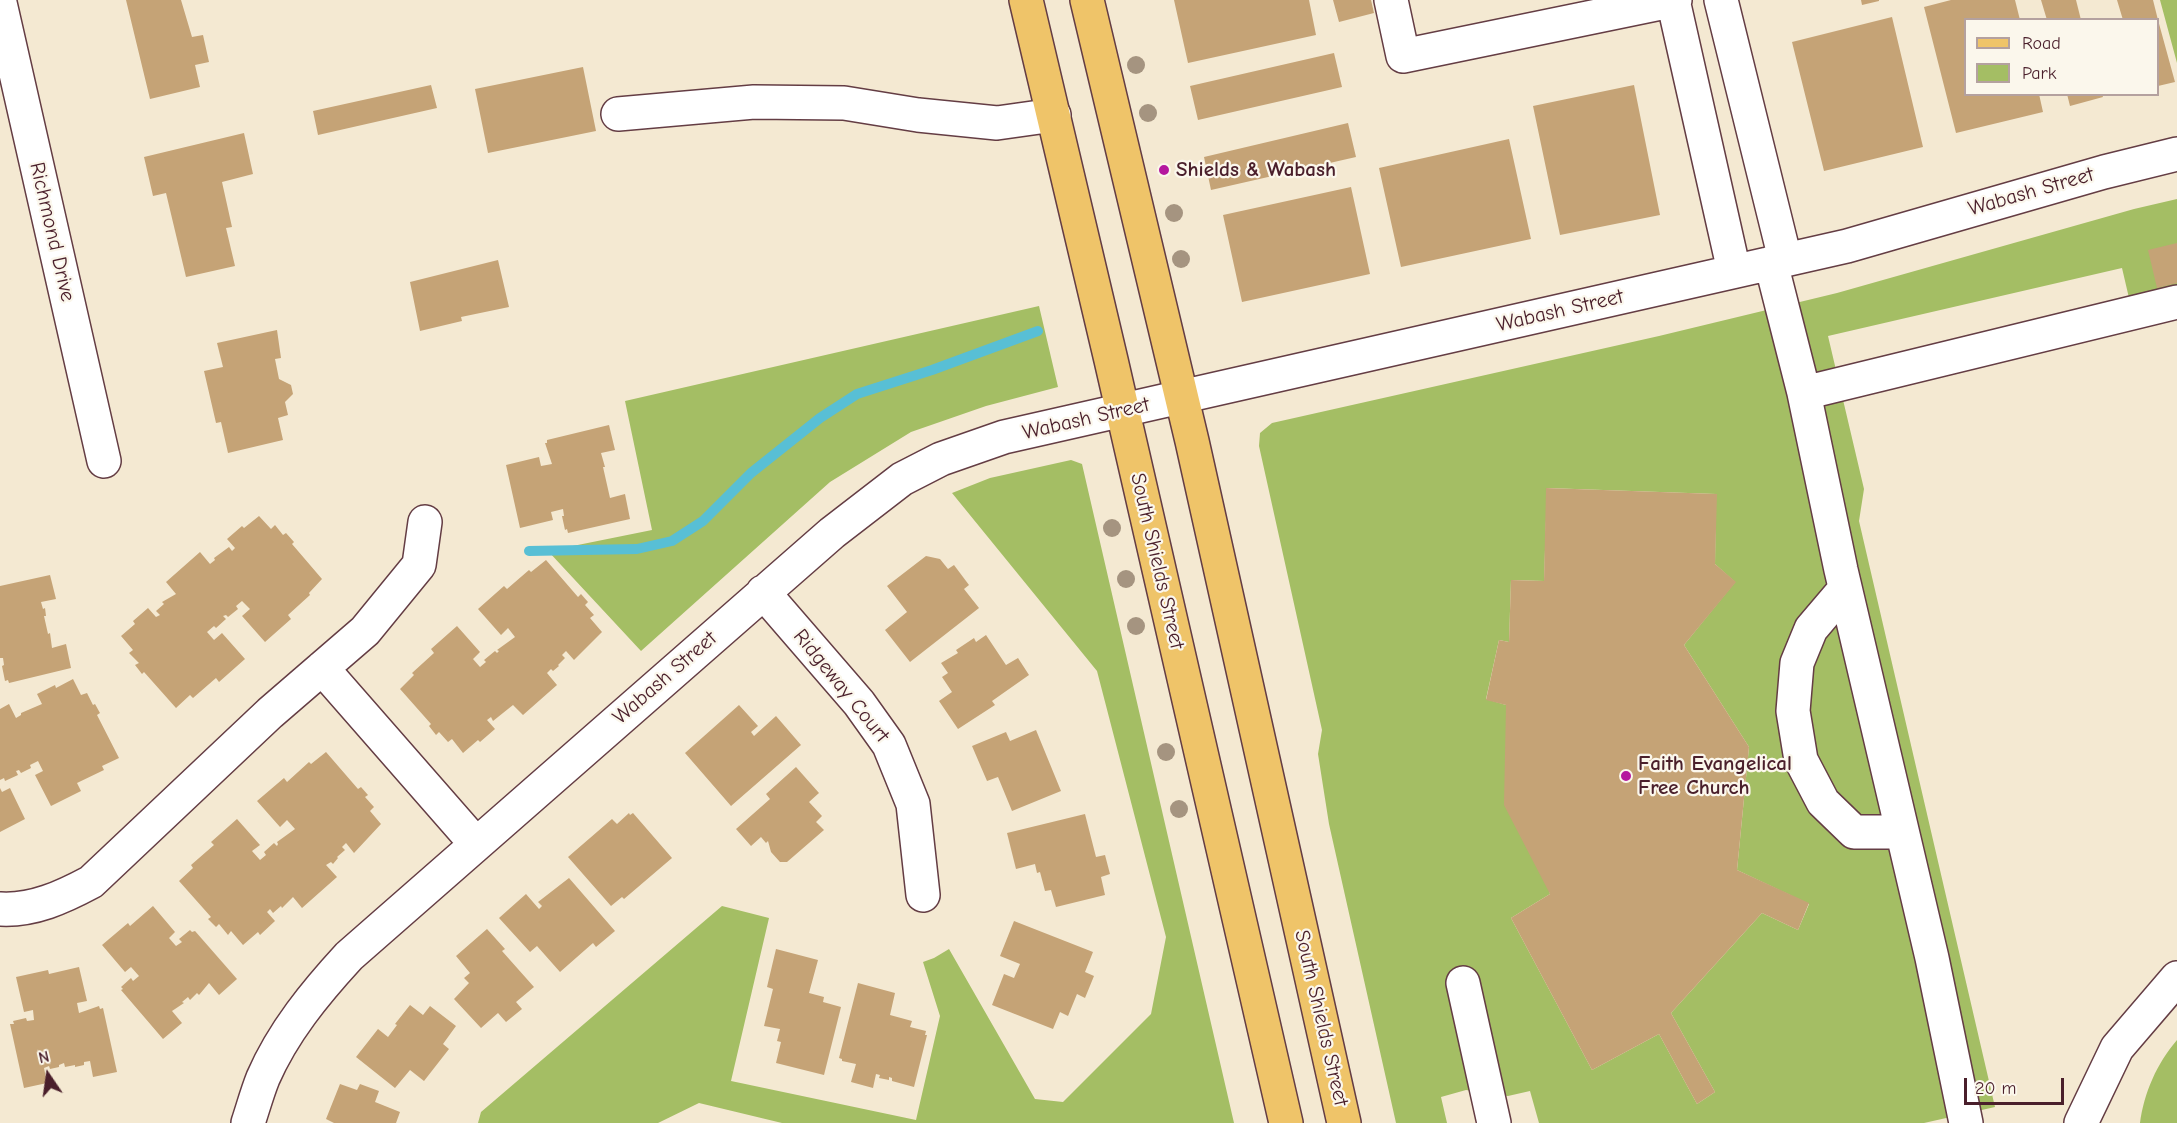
<!DOCTYPE html>
<html>
<head>
<meta charset="utf-8">
<style>
	body { margin:0 }
	#map { position:relative; width:2177px; height:1123px; overflow:hidden; background:#f4e9d2; font-family:"Comic Neue",sans-serif }
	canvas { display:block }
	.legend { position:absolute; left:1964px; top:18px; width:195px; height:78px; box-sizing:border-box; background:#fbf7ec; border:2px solid #b4a19f; margin:0; padding:8px 10px; list-style:none; font-size:18px; color:#4a1f2b }
	.legend li { display:flex; align-items:center; gap:12px; height:30px }
	.legend b { width:30px; border:2px solid #b4a19f }
	.north { position:absolute; left:18px; top:1045px; width:60px; height:60px; -webkit-text-stroke:4px #fbf7ec; paint-order:stroke; rotate:347deg; font-size:16px; font-weight:700; line-height:24px; text-align:center; color:#4a1f2b }
	.north::after { content:''; display:block; margin:auto; width:21px; height:27px; background:#4a1f2b; clip-path:polygon(50% 0,100% 100%,50% 72%,0 100%) }
	.scale { position:absolute; left:1964px; top:1078px; width:100px; height:27px; box-sizing:border-box; border:3px solid #4a1f2b; border-top:0; padding-left:8px; font-size:18px; line-height:21px; white-space:nowrap; color:#4a1f2b; -webkit-text-stroke:4px #fbf7ec; paint-order:stroke }
</style>
</head>
<body>
<div id="map">
<canvas width="2177" height="1123"></canvas>
<ul class="legend">
<li><b style="height:8px;background:#efc469"></b>Road</li>
<li><b style="height:16px;background:#a4be64"></b>Park</li>
</ul>
<div class="north">N</div>
<div class="scale">20 m</div>
</div>
<script>
const ctx = document.querySelector('canvas').getContext('2d');
ctx.lineJoin = 'round';
function fill(path, color) { ctx.fillStyle = color; ctx.fill(path, 'evenodd'); }
function strokePath(path, color, width, dash) { ctx.strokeStyle = color; ctx.lineWidth = width; ctx.lineCap = dash ? 'butt' : 'round'; ctx.setLineDash(dash || []); ctx.stroke(path); }
function write(font, color, halo, rows, align = 'center') {
  ctx.font = font + ' "Comic Neue",sans-serif'; ctx.lineWidth = 4.5; ctx.setLineDash([]); ctx.textBaseline = 'middle'; ctx.strokeStyle = halo; ctx.fillStyle = color; for (const [text, x, y, turn = 0] of rows) {
    ctx.save(); ctx.translate(x, y); ctx.rotate((+turn || 0) * Math.PI / 180); ctx.textAlign = isNaN(turn) ? turn : align; if (halo) ctx.strokeText(text, 0, 0); ctx.fillText(text, 0, 0); ctx.restore();
  }
}
fill(new Path2D(`
	M2160,0H2177V63Z
	M2177,199V287L2129,298L2122,268L1828,336L1864,489L1859,521L1995,1107L1924,1123H1539L1530,1091L1508,1096L1466,1090L1441,1097L1447,1123H1396L1329,824L1318,754L1322,730L1259,446L1260,433L1272,423L1659,336L1837,293L2134,209ZM1547,488L1716,494L1715,564L1735,582L1684,645L1749,747L1737,870L1809,904L1798,930L1762,913L1671,1013L1715,1092L1697,1104L1659,1034L1592,1070L1511,918L1550,894L1506,705L1486,699L1499,640L1509,642L1511,580L1544,581Z
	M1039,306L1058,387L986,406L911,432L830,482L641,651L548,551L652,530L625,401Z
	M1071,460L1082,464L1234,1123H782L699,1103L658,1123H478L481,1112L722,906L769,918L731,1081L916,1120L940,1016L923,962L934,958L949,949L1035,1099L1063,1102L1151,1014L1166,937L1097,671L952,493L990,478Z
	M2177,1040V1123H2140C2144,1093 2157,1063 2177,1040Z`), '#a4be64');
strokePath(new Path2D(`
	M529,551L637,549L672,541L703,521L751,473L820,418L857,394L932,370L1038,331`), '#58bfd5', 10);
fill(new Path2D(`
	M126,0H181L192,37L203,35L209,62L195,65L200,87L150,99Z
	M1174,0H1309L1316,35L1188,63Z
	M1333,0H1371L1374,13L1339,22Z
	M1861,0H1879V1L1862,5Z
	M1951,0H2015L2020,20H1966V94H2039L2043,112L1956,133L1924,7Z
	M2041,0H2076L2081,20H2047Z
	M2117,0H2153L2158,20H2123Z
	M1892,17L1923,147L1824,171L1792,42Z
	M2158,20L2175,82L2158,86Z
	M1334,53L1342,87L1198,120L1190,86Z
	M583,67L596,131L488,153L475,89Z
	M431,85L437,108L318,135L313,111Z
	M1634,85L1660,215L1560,235L1533,106Z
	M2067,94H2102L2103,97L2070,106Z
	M1348,123L1356,157L1211,190L1204,157Z
	M244,133L253,174L222,182L232,227L226,228L235,266L186,277L166,193L153,196L144,157Z
	M1509,139L1531,239L1401,267L1379,168Z
	M1351,187L1370,274L1242,302L1223,215Z
	M2177,243V283L2157,288L2148,250Z
	M498,260L509,307L461,317L462,321L420,331L410,282Z
	M277,330L281,358L275,359L279,379L291,385L293,394L285,402L288,415L278,418L283,440L228,453L221,422L216,423L204,371L223,367L217,343Z
	M609,425L615,450L601,453L605,467H603L610,498L625,494L630,519L568,533L567,529L565,530L562,516H564L563,509L551,512L553,520L520,528L506,465L539,457L541,466L552,464L545,443H547V440Z
	M1546,488L1717,494L1715,564L1736,582L1684,645L1749,747L1737,870L1809,903L1798,930L1762,913L1671,1013L1715,1092L1697,1104L1659,1034L1592,1070L1511,918L1550,894L1504,805L1506,705L1486,700L1499,640L1509,642L1511,580L1544,581Z
	M259,516L271,529L275,525L283,535L286,533L294,542L292,544L322,579L309,593L310,595L288,615L291,619L265,642L242,616L250,609L242,601L236,606L238,609L228,617L226,615L223,616L226,619L216,628L214,626L207,632L214,640L222,633L245,659L219,682L216,678L193,698L190,695L176,708L144,672L142,674L135,665L139,663L129,653L133,650L121,636L135,624L133,621L148,608L156,617L160,615L156,611L164,604L162,602L176,594L166,582L200,552L210,564L215,560L214,558L229,547L232,551L235,548L227,539L242,526L244,528Z
	M926,556L940,559L948,569L954,565L969,585L964,589L979,608L910,662L885,630L907,612L887,586Z
	M546,560L578,597L581,594L588,602L585,605L594,615L590,618L602,632L574,660L566,651L562,655L565,658L558,665L559,666L553,671L551,669L547,673L557,685L523,715L513,705L493,721L491,717L487,720L495,729L480,742L478,740L463,753L452,739L448,742L439,732L436,735L429,726L431,724L400,689L414,675L412,673L434,653L431,649L457,626L480,652L473,659L480,667L486,662L484,660L495,651L497,653L499,651L497,650L515,637L508,628L501,635L478,609L504,586L507,589L529,570L531,572Z
	M50,575L56,599L41,602L43,609L45,608L46,616H44L48,634L50,633L52,648L66,644L71,668L9,683L8,680L5,681L2,666L4,665L3,658H0V586Z
	M986,635L1006,665L1018,658L1029,675L992,701L995,705L958,729L939,701L952,692L942,677L948,673L941,663L958,653L956,650L974,638L976,642Z
	M73,679L81,695L87,693L93,705L95,704L100,713L97,715L119,758L102,766L104,770L77,783L81,791L51,806L35,775L43,771L38,761L30,765L31,768L21,773L19,770L16,771L18,775L5,781L4,778L0,780V709L9,704L16,718L21,715V713L42,704L37,694L55,685L56,688Z
	M739,705L758,726L751,732L754,736L776,716L801,745L731,806L685,753Z
	M1036,730L1061,791L1012,811L998,777L987,781L972,746L1006,732L1010,741Z
	M326,752L358,789L361,787L368,795L365,797L374,807L370,811L381,824L354,853L346,843L342,847L345,850L337,857L338,858L333,864L331,862L326,865L337,877L302,908L293,897L282,908L281,906L273,913L270,909L267,912L275,921L260,935L258,932L243,945L231,931L228,935L219,924L216,927L208,919L211,917L179,881L193,868L191,865L214,845L211,842L237,819L260,845L252,851L260,860L266,855L264,852L274,843L277,846L278,844L277,842L295,829L287,820L280,827L257,801L284,778L287,782L309,762L311,764Z
	M796,767L819,793L809,802L822,816L816,822L824,830L787,862H780L771,852L768,841L766,843L761,837L751,846L736,829L770,799L766,794Z
	M0,788L2,792L10,788L25,819L0,832Z
	M629,813L630,815L633,813L672,858L624,899L622,897L611,906L568,857L612,819L617,824Z
	M1085,814L1096,857L1105,855L1110,874L1101,877L1105,895L1056,907L1051,890L1045,891L1040,872L1037,873L1035,864L1016,869L1007,833Z
	M569,878L615,931L596,947L593,943L560,972L537,946L530,952L499,918L526,894L539,909L542,906L538,902Z
	M153,906L175,932L169,938L176,946L182,942L179,939L190,930L192,932L195,931L237,979L219,995L209,983L199,995L197,993L190,1000L188,997L182,1002L184,1003L172,1011L182,1023L163,1039L121,990L123,989L121,987L131,978L133,981L139,976L131,967L125,972L102,945L128,923L130,926Z
	M1014,921L1093,952L1085,972L1094,976L1085,998L1077,994L1068,1016L1060,1012L1053,1029L992,1005L1004,974L1014,978L1020,964L1000,956Z
	M487,929L505,949L502,951L534,987L516,1002L522,1009L506,1022L498,1013L481,1028L454,999L469,983L464,978L470,973L456,956Z
	M776,949L818,960L809,993L824,997L823,1002L841,1007L824,1075L776,1063L781,1042L777,1041L780,1029L764,1026L773,989L767,987Z
	M79,967L87,1001L77,1003L79,1013L99,1006L100,1009L103,1008L117,1072L93,1077L90,1061L84,1062V1065L75,1067V1065L65,1067L64,1063L59,1065V1067L50,1069L49,1066L44,1068L47,1083L24,1088L10,1024H14L13,1021L26,1018L27,1021L34,1020L33,1010L24,1012L16,977L48,970L49,974Z
	M858,983L895,993L890,1015L912,1021L910,1027L926,1031L925,1035H927L914,1087L892,1081V1078L889,1077V1080L879,1078L880,1075L876,1074L873,1088L851,1082L856,1064L842,1061V1059L839,1058Z
	M410,1005L423,1015L430,1006L456,1026L443,1044L449,1049L424,1081L410,1070L395,1088L356,1057L378,1029L388,1037L397,1025L395,1024Z
	M340,1084L357,1090L360,1084L379,1091L375,1102L400,1112L396,1123H334L326,1119Z`), '#c5a376');
const minor = new Path2D(`
	M1391,0L1403,56L1675,0
	M1673,0L1734,271
	M1721,0L1785,259
	M0,3L104,461
	M618,114L754,102L844,103L918,115L997,123L1054,115
	M1771,263L1804,393
	M1845,589L1811,629L1797,663L1793,711L1801,760L1823,802L1854,832H1902
	M763,592L859,703L889,745L913,804L923,895
	M322,668L476,844
	M0,909C33,911 63,897 91,882L270,713L365,631L419,565L425,522
	M1463,983L1494,1123
	M248,1123C253,1108 257,1093 263,1078C283,1032 315,993 349,956L832,533L902,479L941,459L1004,437L1847,246L2104,172L2177,154
	M1966,1123L1932,958L1841,570L1804,393L2177,302
	M2081,1123L2117,1048L2177,978`);
const major = new Path2D(`
	M1026,0L1111,360L1286,1123
	M1087,0L1192,441L1344,1123`);
strokePath(minor, '#643d44', 36);
strokePath(major, '#643d44', 36);
strokePath(minor, '#fff', 33);
strokePath(major, '#efc469', 33);
ctx.fillStyle = '#a59480';
for (const [x, y] of [
	[1136,65],
	[1148,113],
	[1174,213],
	[1181,259],
	[1112,528],
	[1126,579],
	[1136,626],
	[1166,752],
	[1179,809]
]) { ctx.beginPath(); ctx.arc(x, y, 9, 0, 2 * Math.PI); ctx.fill(); }
for (const [x, y, r, color] of [
	[1164,170,6,"#b5179e"],
	[1626,776,6,"#b5179e"]
]) { const dot = new Path2D(); dot.arc(x, y, r, 0, 2 * Math.PI); ctx.fillStyle = color; ctx.fill(dot); strokePath(dot, '#fbf7ec', 2); }
write('bold 21px', '#4a1f2b', '#fbf7ec', [
	["Shields & Wabash",1176,170],
	["Faith Evangelical",1638,764],
	["Free Church",1638,788]
], 'left');
write('21px', '#4a1f2b', '#fbf7ec', [
	["Wabash Street",2031,192,-16],
	["Richmond Drive",52,232,77],
	["Wabash Street",1560,311,-13],
	["Wabash Street",1086,419,-13],
	["South Shields Street",1157,561,77],
	["Wabash Street",665,678,-41],
	["Ridgeway Court",841,686,51],
	["South Shields Street",1321,1018,77]
]);
</script>
</body>
</html>
